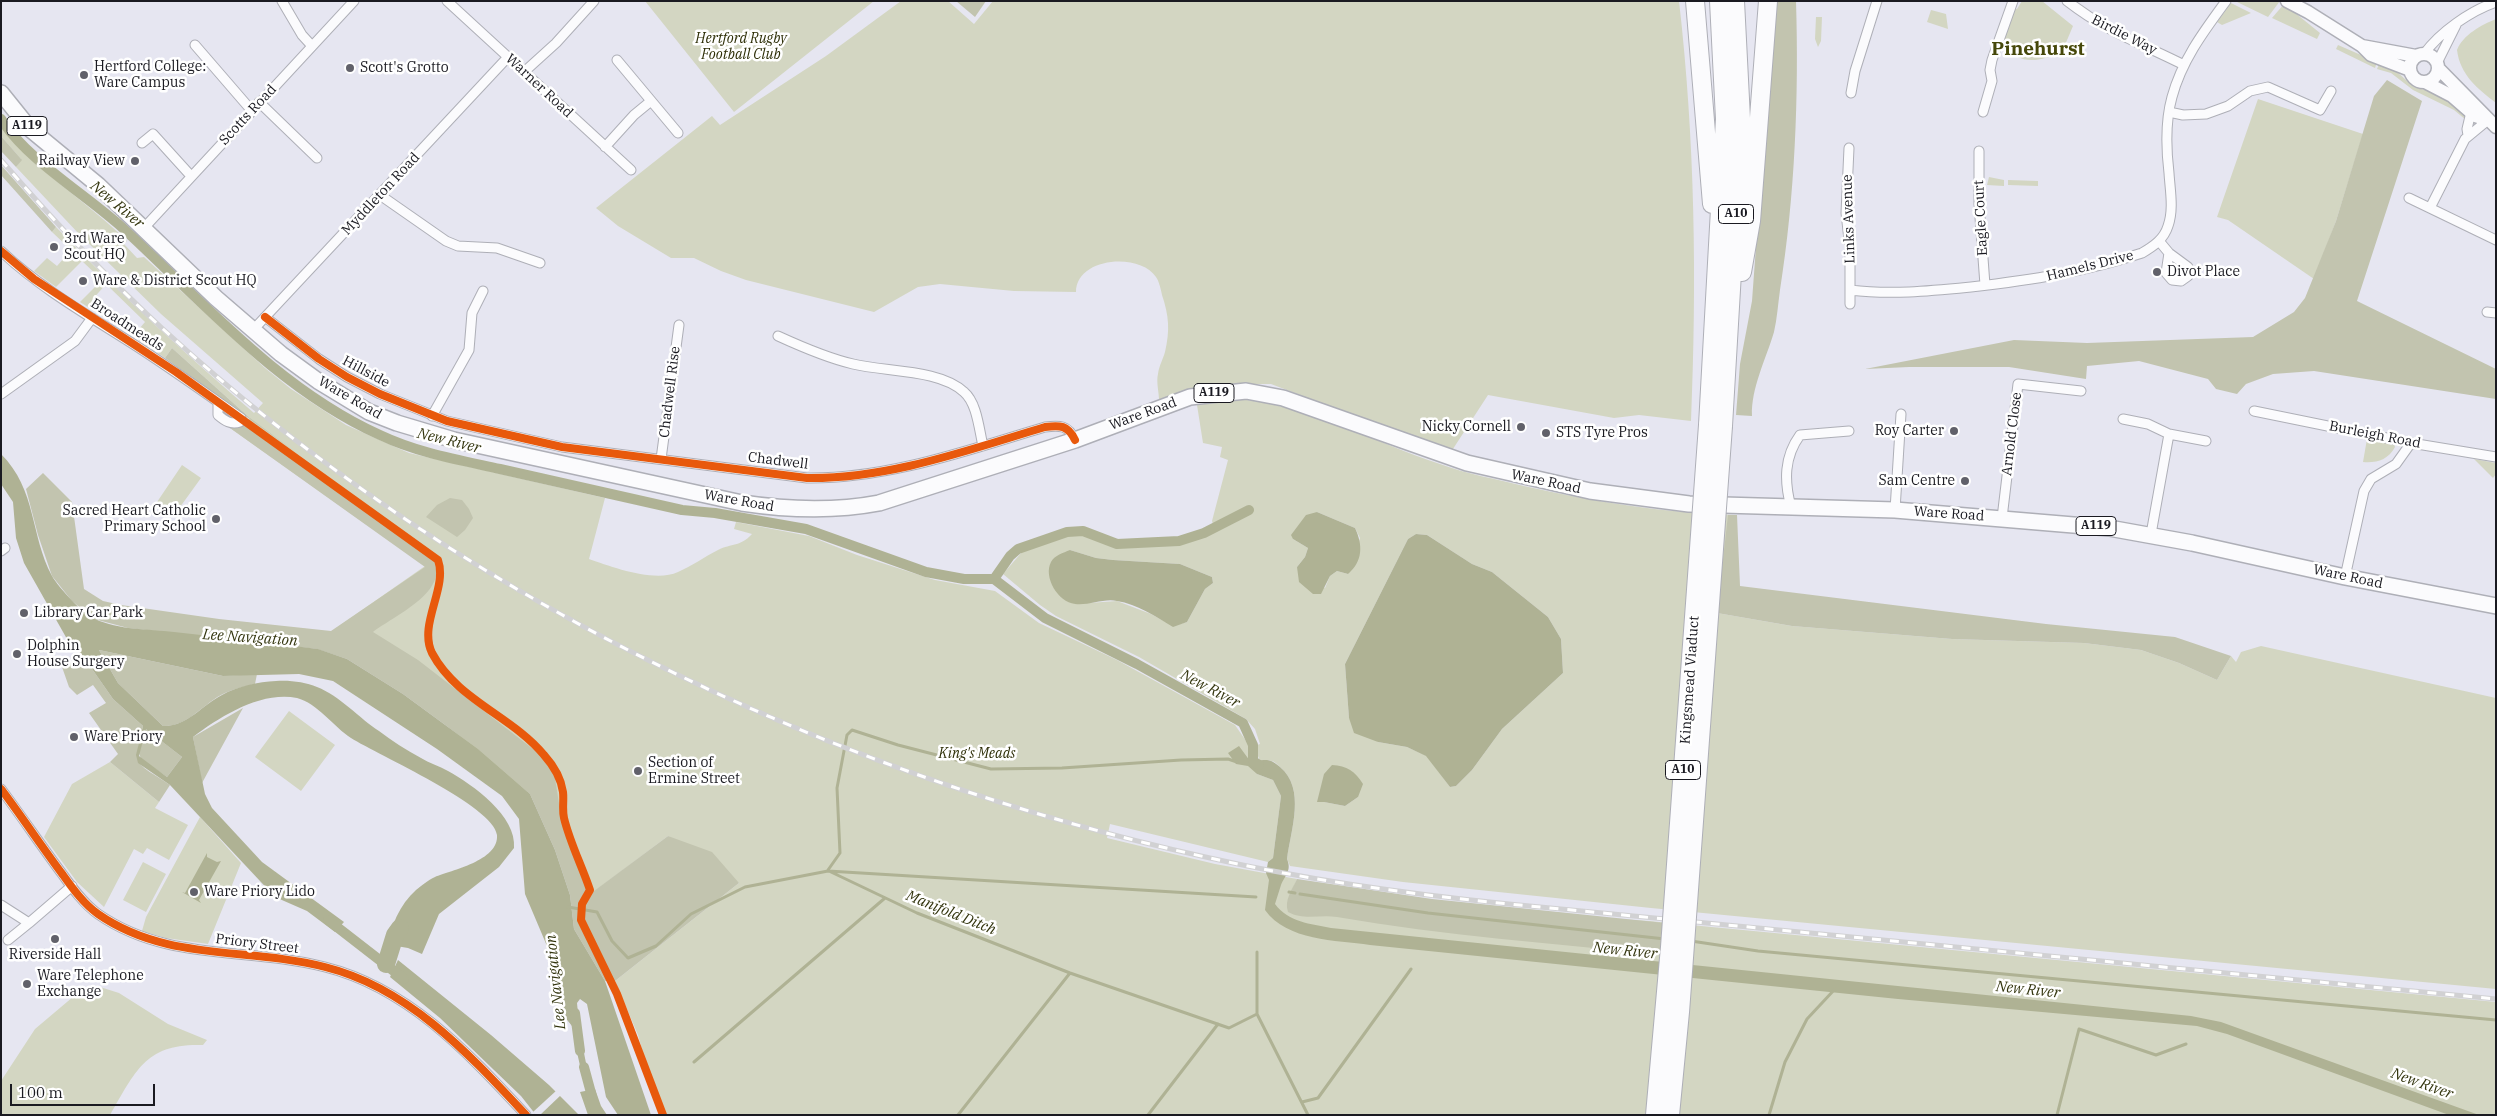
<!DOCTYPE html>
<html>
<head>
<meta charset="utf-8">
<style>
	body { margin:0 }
	#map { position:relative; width:2497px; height:1116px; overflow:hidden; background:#e6e6f1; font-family:"IBM Plex Serif",serif }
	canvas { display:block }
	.frame { position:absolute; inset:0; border:2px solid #1a1a21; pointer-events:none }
	.scale { position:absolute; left:10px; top:1084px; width:145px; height:22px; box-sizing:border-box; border:2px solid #1a1a21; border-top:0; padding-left:6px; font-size:15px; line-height:18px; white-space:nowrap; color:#1a1a21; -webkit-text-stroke:4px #fff; paint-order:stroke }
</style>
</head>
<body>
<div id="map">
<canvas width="2497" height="1116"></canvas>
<div class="frame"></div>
<div class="scale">100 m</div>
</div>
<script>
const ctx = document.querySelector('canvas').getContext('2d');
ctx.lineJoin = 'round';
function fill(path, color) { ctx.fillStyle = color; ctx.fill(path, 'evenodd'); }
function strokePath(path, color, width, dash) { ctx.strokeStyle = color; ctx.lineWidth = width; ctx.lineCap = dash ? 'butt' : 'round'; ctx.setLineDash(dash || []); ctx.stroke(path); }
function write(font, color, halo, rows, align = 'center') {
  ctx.font = font + ' "IBM Plex Serif",serif'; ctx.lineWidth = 5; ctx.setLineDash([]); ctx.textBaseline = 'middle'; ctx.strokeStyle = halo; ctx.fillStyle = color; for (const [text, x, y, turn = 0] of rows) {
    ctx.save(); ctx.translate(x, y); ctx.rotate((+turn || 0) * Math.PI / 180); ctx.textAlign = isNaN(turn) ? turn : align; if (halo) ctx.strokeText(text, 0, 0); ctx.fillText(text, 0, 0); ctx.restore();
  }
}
fill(new Path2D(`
	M645,1H874L734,112Z
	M901,1H948L974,24L993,1H1679C1695,140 1697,281 1691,421L1639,415L1614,418L1488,395L1451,452L1271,384H1234L1186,391L1159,401C1159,392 1156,382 1158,374C1159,366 1163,359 1165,352C1170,330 1169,316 1162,295C1161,290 1159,281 1156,277C1140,252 1076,257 1076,292L1014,291L940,284L918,287L874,312L746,280L721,271L694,258H671L618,226L596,208L712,116L720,125L826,56Z
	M2022,1H2042L2073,26L2062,52C2038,62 2020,66 2002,44L2014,8L2017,9Z
	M2235,1H2280L2268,17Z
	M2231,3L2251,13L2222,25L2217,22Z
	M2284,4L2320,33L2317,39L2272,18Z
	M1931,10L1946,14L1948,29L1927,22Z
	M1816,17H1822L1821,41L1818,47L1815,39Z
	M2496,19V103C2478,89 2460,75 2457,50C2463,35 2481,25 2496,19Z
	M2338,45L2377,62L2375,68L2336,49Z
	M2380,62L2397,72L2414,87L2440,94L2463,112L2466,120L2454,110L2413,90L2391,73L2377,69Z
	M2258,99L2363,134L2336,221L2314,279L2228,220L2217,217Z
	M1,127C37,172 87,201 127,241L124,244L137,258L144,257L265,368L291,389L346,425L409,453L605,498L589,559C612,567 655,583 678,572C692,566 704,557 718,550C732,543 740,547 752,534L734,529L736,522L809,536L857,555L935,580L995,591L1039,623L1117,660L1235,725L1251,748L1249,755L1257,774L1273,780L1281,796L1273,858L1268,862L1110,824L1107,838L1215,864L1297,879L1289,898L1649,921L2496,1002V1115H660L638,1035L615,981L739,883L668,836L591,894L530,794L332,631L425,566L230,428L245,425L250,418L172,348L165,358L133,336L145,322L106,284L92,300L109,314L105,318L80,302L102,280L82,261L56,287L34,271L47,258L57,266L71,250L52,232L56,227C119,293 185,354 254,413L263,403L161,314L79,234L16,167L21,159L1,136Z
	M1989,177L2004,180V186L1987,185Z
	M2008,180L2038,181V186L2008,185Z
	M1239,399C1310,406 1373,442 1440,464C1467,474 1496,479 1524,486C1595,502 1665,513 1737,515L1717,613L1792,626L1952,639L2084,643L2141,650L2179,663L2217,680L2231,656L2236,662L2241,652L2261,646L2496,698V989L1651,908L1403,882L1290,866L1287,859C1291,829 1306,789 1280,767C1273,760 1269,759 1260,761L1254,746L1260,744L1255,729L1246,719L1139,657L1056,616L1040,605L1003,574L1022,552L1041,543L1069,536H1084L1119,548L1142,547L1188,543L1215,530L1212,521L1228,460L1220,457L1222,447L1203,443L1197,405ZM1317,512L1355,528L1360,538L1348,574L1337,571L1330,576L1325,588L1297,567L1305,557L1308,548L1293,539ZM1416,534L1427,535L1472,564L1492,572L1548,617L1561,639L1563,673L1502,729L1472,770L1456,786L1450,787L1427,756L1407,747L1378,742L1349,718L1345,664L1408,539ZM1070,550L1096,558L1113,560L1180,564L1212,577L1213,583L1205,589L1187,622L1173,626L1151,614L1117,601L1074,604ZM1358,797L1345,806L1324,802Z
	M2367,439L2394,443L2395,447C2388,460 2377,463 2363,462Z
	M2474,459L2496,463V474L2493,478Z
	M182,465L201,478L175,514L157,502Z
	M289,711L335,745L301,791L255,757Z
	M110,762L159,802L155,808L188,825L169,860L147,848L143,854L134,849L104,907L77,882L44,837L72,784Z
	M200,817L241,863L208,944L166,938L142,931L146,917Z
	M143,862L166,874L146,912L123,900Z
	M100,987L119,993L168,1024L207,1040L203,1045C146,1043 136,1070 110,1115H1V1081L35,1029L80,991Z`), '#d3d6c2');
fill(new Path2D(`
	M956,1H986L975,17Z
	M1774,1H1796C1799,97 1795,196 1780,290C1778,304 1777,319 1774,332C1766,359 1751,388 1752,416L1736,415L1740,364L1752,301Z
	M2387,80L2422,101L2357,301L2496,369V399L2314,371L2273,374L2246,384L2237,394L2216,389L2208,379L2139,361L2087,366L2086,379L2009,367H1909L1865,369L2014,340L2087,343L2253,337L2294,312L2305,298L2336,221L2374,96Z
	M1,136L22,160L16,167L1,151Z
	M1,165L56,227L52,232L1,175Z
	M172,348L250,418L294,451L165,358Z
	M245,425L433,558C452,591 392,617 373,632L418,660L542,756L554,772L561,816L580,873L590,894L668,836L712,852L739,883L615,981H605L574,929L570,895L555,850L530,794L478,749L403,694L347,659L317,649L128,628L94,619L72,601L52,576L38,535L26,489L43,473L72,502L84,589L103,601L121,605L219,619L331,631L425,567L230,428Z
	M450,498L462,500L469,509L473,518L465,530L457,537L426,517L437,505Z
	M1728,515H1737L1740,586L2046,624L2175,637L2231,656L2217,680L2179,663L2141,650L2084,643L1952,639L1792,626L1717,613Z
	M99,650L223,676L257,674L255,684C243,687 232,689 221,695C201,706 187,727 163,726L118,683Z
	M83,656L113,699L143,726C133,769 135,761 170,785L159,802L110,762L118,754L89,713L106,703L93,685L77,695L69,687L62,667Z
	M243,708L202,783L193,737Z
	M145,728L182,757L167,777L141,759L139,753Z
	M1297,879L1432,899L1665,923L1662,955C1554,943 1444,936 1337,917C1320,914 1305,921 1288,912C1284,900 1292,890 1297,879Z`), '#c2c4af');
fill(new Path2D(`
	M1,454C37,490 30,535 52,576C59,588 82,613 95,619C119,630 148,629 174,632C222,637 270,643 318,649L347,659L403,694L478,749L530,794L555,850L570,895L574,929L605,981L651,1115H618L606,1097L587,1004L580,999L577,1003L579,1024L572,1026L564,1016L557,978L547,946L525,894L519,819L502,796L437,749L333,681L299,674L223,676L99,650L118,683L163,726C187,727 202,705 222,695C238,686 258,682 276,681C290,680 305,682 317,687C340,696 359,718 379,731C392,741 406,750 421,758C429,763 439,766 448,771C473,785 517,816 514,848L499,867L439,914L422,954L408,948L396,946L393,950L388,947C390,927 400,904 416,890C421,886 428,880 435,877C451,870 499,861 497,835C494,806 378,755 351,738C334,727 317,703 297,698C261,691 221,716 193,737L205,794L212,808L262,862L344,922L335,932L307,911L275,897L170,785L138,763L136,755L143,726L113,699L83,656L67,639L24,563L16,538L13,502L1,484ZM146,729L182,757L167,777L139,756Z
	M1317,512L1355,528C1363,545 1363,561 1348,574L1337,571L1330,576L1321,594H1313L1299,582L1297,567L1305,557L1308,548L1293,539L1291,535L1306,515Z
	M1416,534L1427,535L1472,564L1492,572L1548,617L1561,639L1563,673L1502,729L1472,770L1456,786L1450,787L1426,756L1407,747L1378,742L1354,733L1349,718L1345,664L1408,539Z
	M1070,550L1096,558L1113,560L1180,564L1212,577L1213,583L1205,589L1187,622L1173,627C1157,617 1137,604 1117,601C1104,598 1088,606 1075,604C1058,602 1043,577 1051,562C1055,555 1063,553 1070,550Z
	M1239,746L1250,761L1249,755L1254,754L1256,761C1267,759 1271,759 1280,767C1306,789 1291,829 1287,859C1292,871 1285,875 1281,885C1279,891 1277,898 1275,904C1288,922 1311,924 1331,928L2191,1016L2221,1022L2479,1115H2449L2227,1034L2197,1026L1898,999L1370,945C1336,940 1287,941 1265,910L1269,880L1266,873L1268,862L1273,858L1281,796L1273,780L1257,774L1248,766L1236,764L1228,753Z
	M1332,765C1347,766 1355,771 1363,784L1358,797L1345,806L1324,802H1317L1324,774Z
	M207,853V857L217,862L221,861L199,900L201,903L182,892L185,893Z
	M398,960L491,1035L549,1085L579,1115H536L521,1096L440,1018L390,977Z
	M581,1038L589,1078L583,1079L574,1039Z
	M595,1089L601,1106L607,1115H588L580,1092Z`), '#afb294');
fill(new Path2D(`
	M557,1090L561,1095L540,1115H536L533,1112Z`), '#e6e6f1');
strokePath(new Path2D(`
	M828,870L840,853L837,788L847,735L852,730L898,745L991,769L1062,768L1181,760L1228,759L1237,762
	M831,872L917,913L1070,973L1229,1028L1257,1014L1308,1115
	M1289,892L1295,893
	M1300,894L1428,913L1665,939
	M568,907L597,912L612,941L628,958L656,946L691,914L745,887L828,871L1256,897
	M1691,941L1758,951L2496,1020
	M1257,1014V952
	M694,1062L885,898
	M1302,1102L1318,1098L1411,969
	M958,1115L1070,973
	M1148,1115L1218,1024
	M1769,1115L1785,1062L1807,1019L1835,989
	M2057,1115L2079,1029L2156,1055L2186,1044`), '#afb294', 3);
strokePath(new Path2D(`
	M1,119C28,161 87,195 125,230C204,303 280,390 380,435C418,453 459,460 500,469C561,483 622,496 682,510L715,513L806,529L926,572L964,579H994L1045,618L1137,664L1243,723L1253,745V761L1259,765
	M994,579L1010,556L1018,549L1067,532L1083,531L1117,544L1179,541L1204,533L1249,510
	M328,920L404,979
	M575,1013L580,1051
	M584,1067L597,1115`), '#afb294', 10);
strokePath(new Path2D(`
	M386,964L395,935L400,928`), '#afb294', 18);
const street = new Path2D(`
	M282,1L302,35L312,46
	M447,1L631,170
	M2067,1C2107,32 2140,43 2184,65
	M195,45L252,111
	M2424,54C2440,32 2470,11 2496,2
	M617,60L678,133
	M2437,63L2456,25
	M524,72L556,43L594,1
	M1851,93L1855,71L1877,1
	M259,102L317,158
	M1983,112L1992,81L1990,70L1992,60L2013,1
	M2169,112L2183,115L2206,114L2228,106L2250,91L2268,87L2320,110L2331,91
	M2468,135L2467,129L2471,112
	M142,143L153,134L191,176
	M605,147L634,115L651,101
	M1849,148L1846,213L1850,249V304
	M1979,151V204L1985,285
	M380,195L446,241L458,246L497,248L540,263
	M2409,198L2496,240
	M2430,208L2465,139L2488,120
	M143,229L354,1
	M2159,241L2169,253L2188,267V276L2181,281L2172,280L2166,273L2169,253
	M1,251C39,287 86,314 130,342C168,366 204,392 241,418L240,422C231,425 225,421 218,415V402
	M1850,290C1891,295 1930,291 1971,287C2031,280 2085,272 2142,253C2154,246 2164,239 2168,226C2174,209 2170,190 2169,173C2166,148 2165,122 2172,97C2182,60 2204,31 2226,1
	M2487,312L2496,313
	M265,317L319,359L347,377L380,394L447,421L562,447L807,478C889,479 968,450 1045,427C1060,425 1068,425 1075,440
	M253,330L508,57
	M778,336C802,347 827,358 853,364C885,372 940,369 964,392C977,403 979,429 983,446
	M1,394L75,341L92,318
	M2254,411L2411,443L2496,457
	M432,416L469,350L472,313L483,291
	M2123,419L2148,424L2169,434L2206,441
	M661,459L679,325
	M1791,507C1784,481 1784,457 1800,435L1849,431
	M1895,510L1901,414
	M2002,518L2018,384L2081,391
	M2151,534L2169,434
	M1,551L5,548
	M2345,577L2364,491L2371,479L2396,464L2411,443
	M1,789C22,817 42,847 63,875C73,889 84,904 98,914C167,962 247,947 325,967C409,988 469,1054 526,1115
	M1,905L29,923L72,886
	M8,940L29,923`);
const secondary = new Path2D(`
	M2287,1L2308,12L2362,46L2371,55L2410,70
	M2362,46L2416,56
	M2410 68a14 14 0 1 1 28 0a14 14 0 1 1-28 0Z
	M2438,68L2496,127
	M2425,82L2452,96L2475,116L2488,120`);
const primary = new Path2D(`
	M1,93L30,129L98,185L216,298L281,354L318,381L369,412L397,423L454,440L742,503C788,510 832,512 879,503L1075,440L1190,397L1246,391L1283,398L1467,463L1590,491L1689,504L1895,510L2109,528L2192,543L2345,577L2496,606`);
const highway = new Path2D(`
	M1695,1L1712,204
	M1742,272L1751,221L1768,1
	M1708,425L1725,119L1719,1
	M1723,426L1741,119L1735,1`);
strokePath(street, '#aeafb7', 11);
strokePath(secondary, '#aeafb7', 15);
strokePath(primary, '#aeafb7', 18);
strokePath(highway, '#aeafb7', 20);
strokePath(street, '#fbfbfd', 9);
strokePath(secondary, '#fbfbfd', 12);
strokePath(primary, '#fbfbfd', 15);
strokePath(highway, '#fbfbfd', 18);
const rail = new Path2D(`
	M1,160C52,219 105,276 163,329C453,595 826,774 1210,858C1308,880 1408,894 1509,904L2496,999`);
strokePath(rail, '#d1d1d3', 5);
strokePath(rail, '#fff', 3, [9]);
const highwayBridge = new Path2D(`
	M1655,1115L1670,947L1708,425
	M1670,1115L1680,1012L1723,426`);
strokePath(highwayBridge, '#aeafb7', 20, []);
strokePath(highwayBridge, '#fbfbfd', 18);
strokePath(new Path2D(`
	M1,251L34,279L176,372L438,560C448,588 418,624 432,653C457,700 512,716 544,755C553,765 561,778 563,792C564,801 562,809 564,818C570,843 582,866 590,890L582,904L581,920L617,994L663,1115
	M265,317L319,359L347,377L380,394L447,421L562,447L807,478C889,479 968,450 1045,427C1060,425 1068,425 1075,440
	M1,789C22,817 42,847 63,875C73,889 84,904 98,914C167,962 247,947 325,967C409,988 469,1054 526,1115`), '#e8590c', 8);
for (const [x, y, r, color] of [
	[350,68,5,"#61616a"],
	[84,75,5,"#61616a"],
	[135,161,5,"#61616a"],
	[54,247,5,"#61616a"],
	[2157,272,5,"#61616a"],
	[83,281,5,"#61616a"],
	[1521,427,5,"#61616a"],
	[1954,431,5,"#61616a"],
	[1546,433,5,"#61616a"],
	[1965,481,5,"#61616a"],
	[216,519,5,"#61616a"],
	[24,613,5,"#61616a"],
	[17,654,5,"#61616a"],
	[74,737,5,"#61616a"],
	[638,771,5,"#61616a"],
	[194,892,5,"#61616a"],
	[55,939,5,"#61616a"],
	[27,984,5,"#61616a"]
]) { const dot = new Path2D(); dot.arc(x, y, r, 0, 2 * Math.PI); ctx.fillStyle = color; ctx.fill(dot); strokePath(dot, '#fff', 2); }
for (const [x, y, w] of [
	[27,126,40],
	[1736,214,35],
	[1214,393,40],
	[2096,526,40],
	[1683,770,35]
]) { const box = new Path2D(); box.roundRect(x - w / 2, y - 9.5, w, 19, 4); ctx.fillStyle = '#fff'; ctx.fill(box); strokePath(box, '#1a1a21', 1); }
write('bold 12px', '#1a1a21', null, [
	["A119",27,126],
	["A10",1736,214],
	["A119",1214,393],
	["A119",2096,526],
	["A10",1683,770]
]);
write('14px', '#1a1a21', '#fff', [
	["Birdie Way",2124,35,27],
	["Warner Road",539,86,43],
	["Scotts Road",248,115,-47],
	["Myddleton Road",381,194,-47],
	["Eagle Court",1981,218,-93],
	["Links Avenue",1849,219,-92],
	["Hamels Drive",2090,266,-14],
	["Broadmeads",127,325,33],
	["Hillside",366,372,28],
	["Chadwell Rise",670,392,-83],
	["Ware Road",350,398,30],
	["Ware Road",1143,414,-20],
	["Arnold Close",2012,434,-83],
	["Burleigh Road",2375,435,11],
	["Chadwell",778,461,7],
	["Ware Road",1546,482,12],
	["Ware Road",739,501,10],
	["Ware Road",1949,514,4],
	["Ware Road",2348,577,12],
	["Kingsmead Viaduct",1690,680,-86],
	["Priory Street",257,944,7]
]);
write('italic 14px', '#2c2d05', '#fff', [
	["Hertford Rugby",741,39],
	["Football Club",741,55],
	["King's Meads",977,754]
]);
write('14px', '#1a1a21', '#fff', [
	["Hertford College:",94,67],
	["Ware Campus",94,83],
	["Scott's Grotto",360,68],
	["Railway View",125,161,"right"],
	["3rd Ware",64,239],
	["Scout HQ",64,255],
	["Divot Place",2167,272],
	["Ware & District Scout HQ",93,281],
	["Nicky Cornell",1511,427,"right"],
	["Roy Carter",1944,431,"right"],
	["STS Tyre Pros",1556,433],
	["Sam Centre",1955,481,"right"],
	["Sacred Heart Catholic",206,511,"right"],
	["Primary School",206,527,"right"],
	["Library Car Park",34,613],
	["Dolphin",27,646],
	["House Surgery",27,662],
	["Ware Priory",84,737],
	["Section of",648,763],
	["Ermine Street",648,779],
	["Ware Priory Lido",204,892],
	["Riverside Hall",55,955,"center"],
	["Ware Telephone",37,976],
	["Exchange",37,992]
], 'left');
write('italic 15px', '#32340d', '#fff', [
	["New River",117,205,40],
	["New River",449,441,14],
	["Lee Navigation",250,638,4],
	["New River",1210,689,28],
	["Manifold Ditch",951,913,22],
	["New River",1625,951,6],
	["Lee Navigation",556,982,-96],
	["New River",2028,990,6],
	["New River",2422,1084,20]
]);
write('bold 19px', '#46480a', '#fff', [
	["Pinehurst",2038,50]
]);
</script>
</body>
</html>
